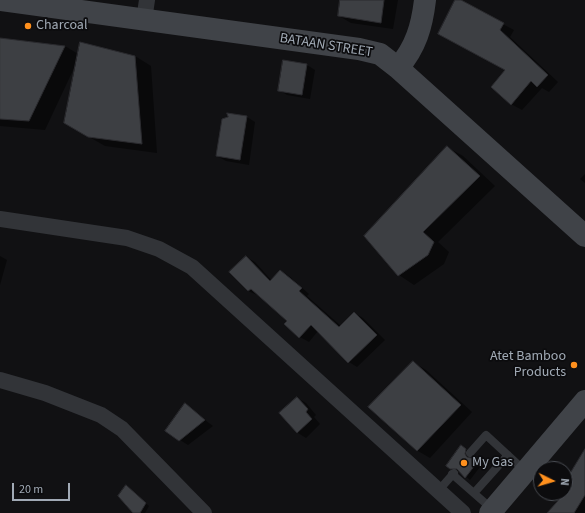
<!DOCTYPE html>
<html>
<head>
<meta charset="utf-8">
<style>
	body { margin:0 }
	#map { position:relative; width:585px; height:513px; overflow:hidden; background:#111113; font-family:"Source Sans 3",sans-serif }
	canvas { display:block }
	.north { position:absolute; left:533px; top:461px; width:40px; height:40px; box-sizing:border-box; background:#0c0c0e; border:1px solid #484b51; border-radius:50%; rotate:95deg; font-size:11px; font-weight:700; line-height:16px; text-align:center; color:#a1aab5 }
	.north::after { content:''; display:block; margin:auto; width:14px; height:18px; background:#ff901d; clip-path:polygon(50% 0,100% 100%,50% 72%,0 100%) }
	.scale { position:absolute; left:12px; top:483px; width:58px; height:18px; box-sizing:border-box; border:2px solid #a1aab5; border-top:0; padding-left:5px; font-size:12px; line-height:14px; white-space:nowrap; color:#a1aab5; -webkit-text-stroke:3px #0c0c0e; paint-order:stroke }
</style>
</head>
<body>
<div id="map">
<canvas width="585" height="513"></canvas>
<div class="north">N</div>
<div class="scale">20 m</div>
</div>
<script>
const ctx = document.querySelector('canvas').getContext('2d');
ctx.lineJoin = 'round';
function fill(path, color) { ctx.fillStyle = color; ctx.fill(path, 'evenodd'); }
function strokePath(path, color, width, dash) { ctx.strokeStyle = color; ctx.lineWidth = width; ctx.lineCap = dash ? 'butt' : 'round'; ctx.setLineDash(dash || []); ctx.stroke(path); }
function write(font, color, halo, rows, align = 'center') {
  ctx.font = font + ' "Source Sans 3",sans-serif'; ctx.lineWidth = 3.5; ctx.setLineDash([]); ctx.textBaseline = 'middle'; ctx.strokeStyle = halo; ctx.fillStyle = color; for (const [text, x, y, turn = 0] of rows) {
    ctx.save(); ctx.translate(x, y); ctx.rotate((+turn || 0) * Math.PI / 180); ctx.textAlign = isNaN(turn) ? turn : align; if (halo) ctx.strokeText(text, 0, 0); ctx.fillText(text, 0, 0); ctx.restore();
  }
}
fill(new Path2D(`
	M341,0H398L393,29L351,23L339,16Z
	M457,0L514,30L510,37L558,82L549,92L542,88L522,110L511,104L507,70Z
	M0,39L65,46L78,54L80,43L135,56L151,66L157,153L105,146L65,123L75,66L45,130L0,126Z
	M284,61L307,65L315,70L310,99L287,95L279,90Z
	M228,114L247,117L255,122L249,165L226,161L217,156L229,118Z
	M447,147L463,156L495,186L438,242L449,252L444,264L414,285L399,275Z
	M585,174V183L580,179Z
	M0,256L7,260L0,285Z
	M246,257L255,262L272,281L281,271L289,276L309,294L307,296L341,326L354,313L363,318L385,340L357,367L349,362L318,331L309,342L300,337L286,324L288,321L258,294L257,295L248,291Z
	M413,362L426,370L472,412L430,458L418,451L369,407Z
	M297,398L306,403L316,415L314,417L320,424L306,438L298,433L280,413Z
	M185,405L213,426L188,445L180,440Z
	M465,449L470,452V459L475,457L483,463L470,480L460,471H455L450,468Z
	M585,451V513H548L570,488Z
	M127,486L149,506L145,513H135Z`), '#0007');
const building = new Path2D(`
	M340,0H384L381,23L338,16Z
	M455,0H461L504,23L500,30L548,75L537,87L531,81L511,105L491,87L505,70L438,34Z
	M0,38L65,46L29,121L0,119Z
	M80,42L135,56L142,144L88,137L64,123Z
	M283,60L307,64L302,95L278,91Z
	M227,113L247,116L240,160L216,156L222,119L228,117Z
	M447,146L480,176L423,232L434,242L428,255L398,276L364,236Z
	M246,256L270,281L280,270L302,288L299,291L339,327L354,312L377,335L348,363L311,325L299,338L284,324L287,321L251,289L248,291L229,272Z
	M413,361L461,405L417,451L368,407Z
	M297,397L308,409L306,412L312,419L297,433L279,413Z
	M185,403L205,420L179,441L165,431Z
	M461,445L466,449L465,454L467,457L471,458L475,456L479,460L465,478L457,469H450L446,466Z
	M585,449V495L574,513H547L565,493V482Z
	M126,485L146,503L140,513H133L118,496Z`);
fill(building, '#3d3f43');
strokePath(building, '#2b2b2f', 1);
strokePath(new Path2D(`
	M470,453L486,435L525,471
	M452,474L492,509
	M439,490L454,473
	M474,493L508,455`), '#323438', 8);
strokePath(new Path2D(`
	M144,20L147,0
	M0,219L127,238L159,249L192,267L463,513
	M0,380L45,393L101,415L122,429L204,513`), '#323438', 16);
strokePath(new Path2D(`
	M1,0L359,49L380,54L398,68L585,236
	M398,68C416,47 422,26 425,0
	M490,513L585,401`), '#404348', 22);
for (const [x, y, r, color] of [
	[28,26,4,"#ff901d"],
	[574,365,4,"#ff901d"],
	[464,463,4,"#ff901d"]
]) { const dot = new Path2D(); dot.arc(x, y, r, 0, 2 * Math.PI); ctx.fillStyle = color; ctx.fill(dot); strokePath(dot, '#0c0c0e', 1.5); }
write('14px', '#a1aab5', '#0c0c0e', [
	["Charcoal",36,26],
	["Atet Bamboo",566,357,"right"],
	["Products",566,373,"right"],
	["My Gas",472,463]
], 'left');
write('14px', '#a1aab5', '#0c0c0e', [
	["BATAAN STREET",326,46,9]
]);
</script>
</body>
</html>
